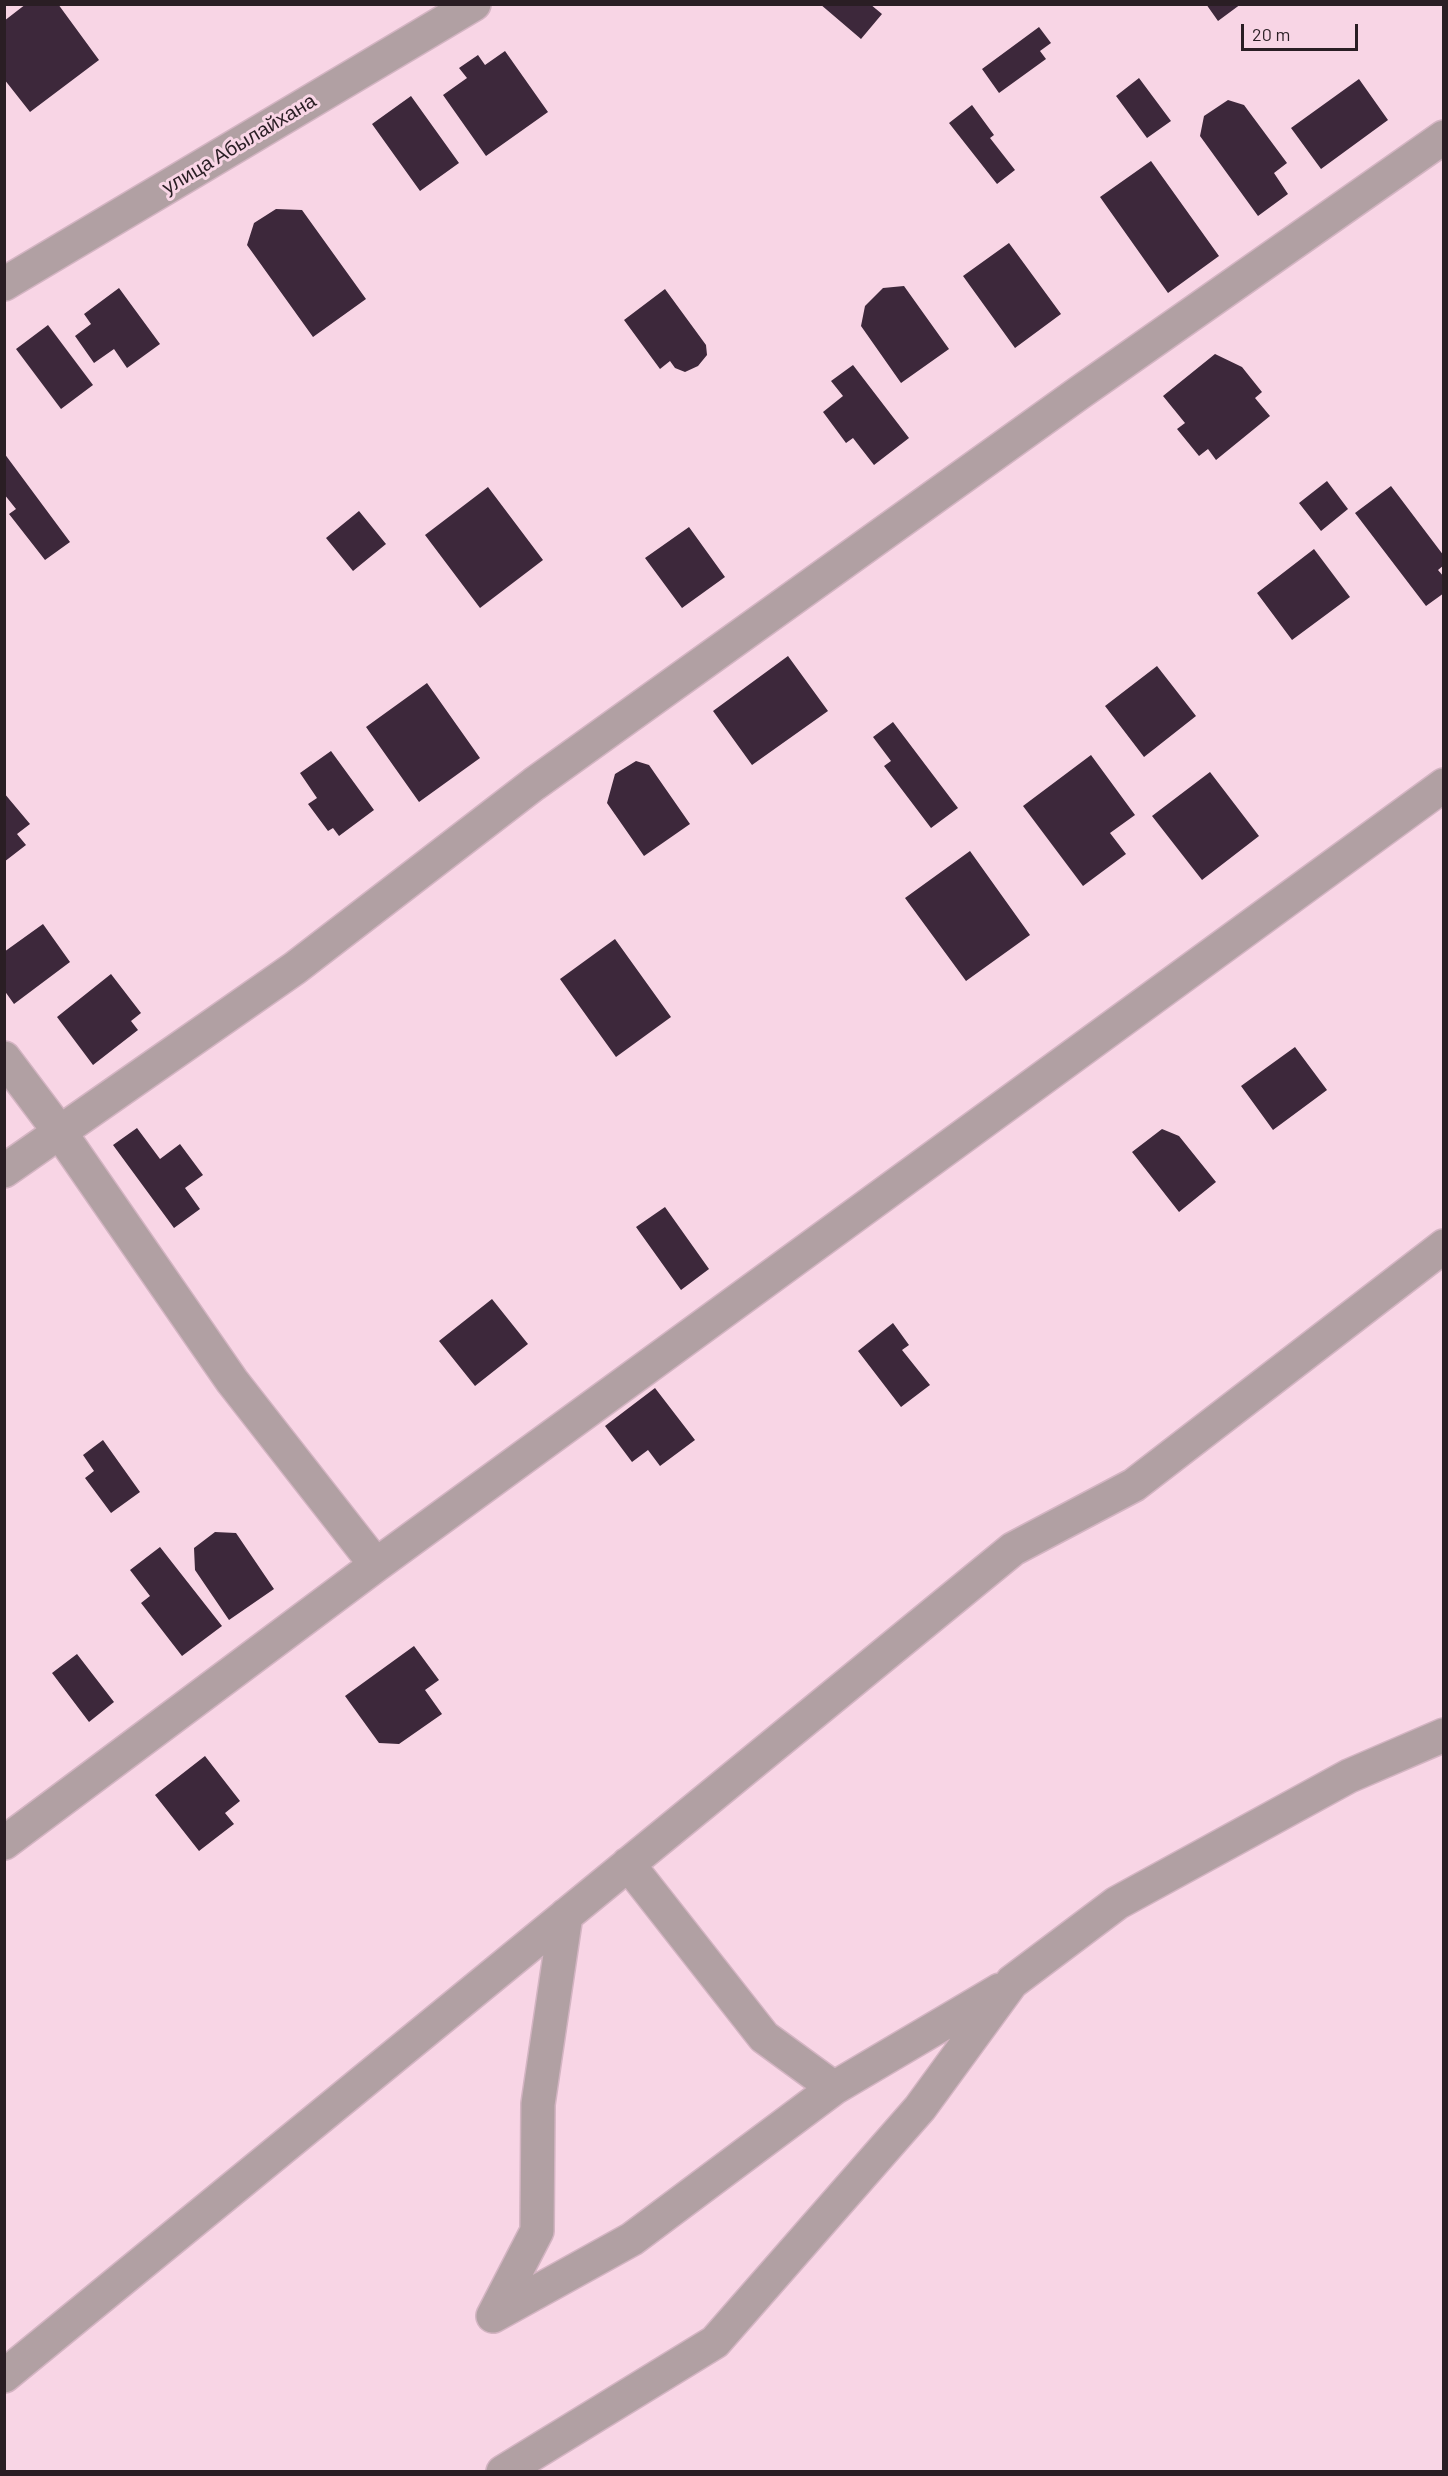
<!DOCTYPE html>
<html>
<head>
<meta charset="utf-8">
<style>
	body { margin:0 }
	#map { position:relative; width:1448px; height:2476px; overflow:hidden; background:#f8d5e5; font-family:Barlow,sans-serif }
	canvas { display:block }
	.frame { position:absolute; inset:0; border:6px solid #2a1e24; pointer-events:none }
	.scale { position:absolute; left:1241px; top:24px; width:117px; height:27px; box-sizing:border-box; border:3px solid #2a1e24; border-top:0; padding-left:8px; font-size:18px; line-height:21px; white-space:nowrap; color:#2a1e24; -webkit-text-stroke:4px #f8d5e5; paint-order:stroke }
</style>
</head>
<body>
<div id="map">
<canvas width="1448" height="2476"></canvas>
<div class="frame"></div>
<div class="scale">20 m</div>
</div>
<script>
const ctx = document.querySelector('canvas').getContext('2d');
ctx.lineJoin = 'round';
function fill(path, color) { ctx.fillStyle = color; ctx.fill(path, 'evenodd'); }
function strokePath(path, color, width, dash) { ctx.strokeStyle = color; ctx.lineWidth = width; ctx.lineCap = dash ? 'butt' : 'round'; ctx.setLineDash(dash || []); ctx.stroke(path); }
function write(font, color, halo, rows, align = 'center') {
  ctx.font = font + ' Barlow,sans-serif'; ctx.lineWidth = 6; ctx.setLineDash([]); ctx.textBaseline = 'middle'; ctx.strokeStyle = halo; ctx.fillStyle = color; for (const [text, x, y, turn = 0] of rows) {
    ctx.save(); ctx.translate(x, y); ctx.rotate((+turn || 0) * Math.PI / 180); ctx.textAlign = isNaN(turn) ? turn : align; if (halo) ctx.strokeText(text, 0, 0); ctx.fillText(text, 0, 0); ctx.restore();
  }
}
fill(new Path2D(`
	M26,4H58L99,60L30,112L4,79V21Z
	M820,4H870L882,14L861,39Z
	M1206,4H1241L1218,21Z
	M1039,27L1051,43L1040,51L1046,59L999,93L982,69Z
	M505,51L548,112L486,156L443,95L467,78L459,68L478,55L485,65Z
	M1139,78L1171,121L1147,138L1116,96Z
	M1359,79L1388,120L1321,169L1291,128Z
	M411,96L459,163L420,191L372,124Z
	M1228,100L1244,105L1287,163L1274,173L1288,194L1258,216L1200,136L1204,116Z
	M972,105L994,135L990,138L1015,170L997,184L949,123Z
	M1151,161L1219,256L1168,293L1100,197Z
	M276,209L302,210L366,299L313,337L247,245L254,223Z
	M1009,243L1061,314L1015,348L963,276Z
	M904,286L949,349L901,383L861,326L865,306L883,288Z
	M119,288L160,344L127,368L114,349L94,363L75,336L91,324L84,314Z
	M665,289L706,345L707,355L698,366L685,372L675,368L670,361L660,369L624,320Z
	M48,325L93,385L61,409L16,349Z
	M1215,354L1242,367L1262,392L1255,398L1270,416L1216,460L1208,449L1199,456L1177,429L1185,423L1163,396Z
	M853,365L909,438L874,465L853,438L846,443L823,412L843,396L831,381Z
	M4,453L70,542L45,560L9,514L16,509L4,494Z
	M1327,481L1348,509L1321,531L1299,503Z
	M1391,486L1444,556V565L1438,570L1444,577V593L1426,606L1355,513Z
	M488,487L543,560L480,608L425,535Z
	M359,511L386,544L353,571L326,538Z
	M689,527L725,577L682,608L645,558Z
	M1314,549L1350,597L1292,640L1257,593Z
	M788,656L828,711L752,765L713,711Z
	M1157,666L1196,716L1144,757L1105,706Z
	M427,683L480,758L419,802L366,727Z
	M893,722L958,808L931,828L884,766L891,761L873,737Z
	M331,751L374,810L339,836L333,828L328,831L308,804L317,798L300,773Z
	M1091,755L1135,815L1110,833L1126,854L1083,886L1023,806Z
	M636,761L649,765L690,824L644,856L607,803L615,774Z
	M1210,772L1259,836L1202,880L1152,816Z
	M4,793L30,824L17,834L26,845L4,862Z
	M970,851L1030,935L966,981L905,898Z
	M43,924L70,962L14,1004L4,990V952Z
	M615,939L671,1017L616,1057L560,979Z
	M111,974L141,1013L131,1021L138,1030L93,1065L57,1017Z
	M1295,1047L1327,1090L1273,1130L1241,1086Z
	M137,1128L160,1159L180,1144L203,1175L185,1188L200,1209L174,1228L113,1145Z
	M1162,1129L1179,1136L1216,1182L1179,1212L1132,1152Z
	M665,1207L709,1269L681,1290L636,1227Z
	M492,1299L528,1344L475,1386L439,1341Z
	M893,1323L909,1345L902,1350L930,1385L901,1407L858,1351Z
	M655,1388L695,1440L660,1466L648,1450L632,1462L605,1426Z
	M103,1440L140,1492L111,1513L85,1478L94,1471L83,1455Z
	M215,1532L236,1533L274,1589L229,1620L195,1570L194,1548Z
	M160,1547L222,1626L182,1656L141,1603L150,1596L130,1570Z
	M414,1646L439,1680L425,1690L442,1714L399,1744L379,1743L345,1696Z
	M77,1654L114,1702L89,1722L52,1673Z
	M205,1756L240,1801L225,1813L234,1824L199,1851L155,1795Z`), '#3d283b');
const street = new Path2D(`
	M4,284L474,4
	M4,1058L59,1131L232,1381L376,1565
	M4,1171L295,968L534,784L1079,393L1444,137
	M4,1843L376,1565L1444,785
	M628,1864L764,2037L834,2088
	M493,2316L632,2239L834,2088L1000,1990
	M493,2316L537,2231L538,2104L566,1915
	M4,2376L1013,1549L1134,1485L1444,1246
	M503,2472L715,2342L920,2108L1012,1982L1117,1903L1349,1776L1444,1735`);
strokePath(street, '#d3b4c2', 36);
strokePath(street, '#b1a0a3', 33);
write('20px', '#2a1e24', '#f8d5e5', [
	["улица Абылайхана",239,144,-31]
]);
</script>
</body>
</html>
